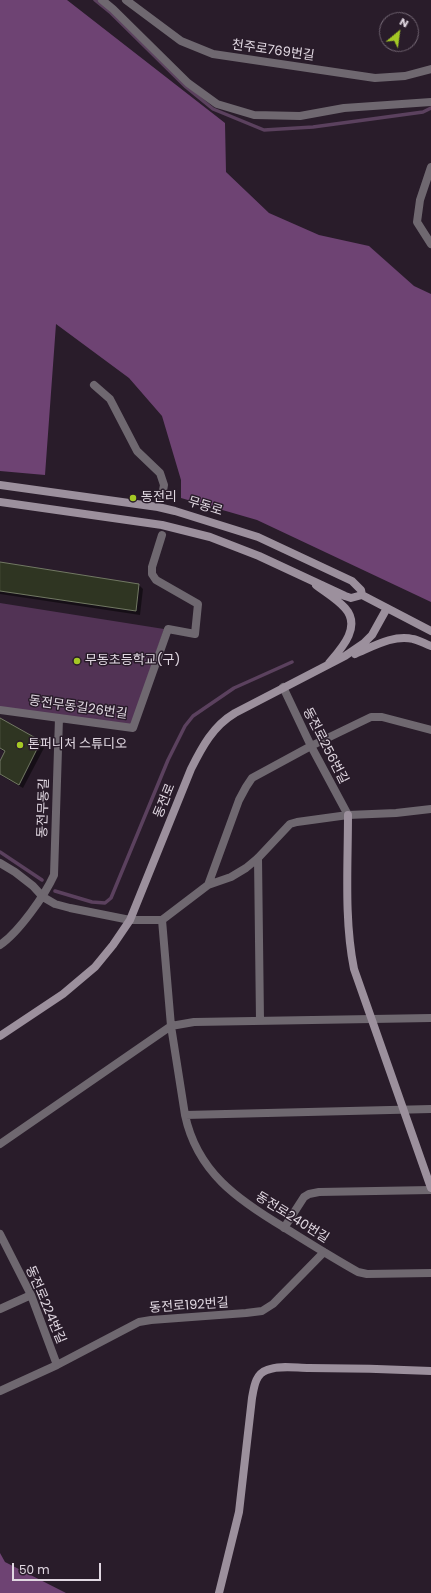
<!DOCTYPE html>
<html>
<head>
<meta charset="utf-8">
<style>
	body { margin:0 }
	#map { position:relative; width:431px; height:1593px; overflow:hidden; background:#291c2a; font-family:Poppins,sans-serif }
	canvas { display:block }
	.north { position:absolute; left:379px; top:12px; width:40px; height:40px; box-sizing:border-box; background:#291c2a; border:1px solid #736774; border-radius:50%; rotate:29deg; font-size:11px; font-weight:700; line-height:16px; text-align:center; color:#e1d8e2 }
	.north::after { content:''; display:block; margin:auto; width:14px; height:18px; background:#a4c825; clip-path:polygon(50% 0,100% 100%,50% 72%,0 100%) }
	.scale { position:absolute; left:12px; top:1563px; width:89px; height:18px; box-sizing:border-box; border:2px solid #e1d8e2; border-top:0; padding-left:5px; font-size:12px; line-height:14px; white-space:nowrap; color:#e1d8e2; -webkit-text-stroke:3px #291c2a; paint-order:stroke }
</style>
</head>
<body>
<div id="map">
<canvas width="431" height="1593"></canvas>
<div class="north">N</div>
<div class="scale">50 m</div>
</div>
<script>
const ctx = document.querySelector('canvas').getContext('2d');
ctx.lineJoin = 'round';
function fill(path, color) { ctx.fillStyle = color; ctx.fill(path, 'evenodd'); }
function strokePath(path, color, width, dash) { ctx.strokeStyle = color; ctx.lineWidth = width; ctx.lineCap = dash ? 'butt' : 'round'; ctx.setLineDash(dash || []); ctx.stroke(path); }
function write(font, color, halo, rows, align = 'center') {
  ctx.font = font + ' Poppins,"Noto Sans KR",sans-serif'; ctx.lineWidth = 3; ctx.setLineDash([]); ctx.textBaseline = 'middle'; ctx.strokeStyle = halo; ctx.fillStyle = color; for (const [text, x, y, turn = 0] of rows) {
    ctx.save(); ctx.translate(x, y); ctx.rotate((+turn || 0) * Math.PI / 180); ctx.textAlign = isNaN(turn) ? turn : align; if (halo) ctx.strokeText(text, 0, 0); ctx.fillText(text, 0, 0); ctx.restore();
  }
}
fill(new Path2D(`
	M0,603L164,629L131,725L0,708Z`), '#523355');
fill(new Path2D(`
	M0,0H67L225,123L226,172L269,213L319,235L369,246L414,286L431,294V602L257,520L181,498V480L162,416L129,378L56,324L45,475L0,471Z
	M0,1553L5,1562L66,1593H0Z`), '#6e4373');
fill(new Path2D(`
	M0,563L138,584L143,589L140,615L0,594Z
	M0,720L41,742L45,746L23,788L0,775V763L6,753L0,749Z`), '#0007');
strokePath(new Path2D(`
	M95,0L111,13L186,87L213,109L264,130L313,127L423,112L431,108
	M0,852L42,880
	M55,891L92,902L105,903L111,898L168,760L185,726L193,716L234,688L292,662`), '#5b415e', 3.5);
const building = new Path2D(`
	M0,562L139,584L136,611L0,591Z
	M0,718L41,741L19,785L0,774V761L5,751L0,748Z`);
fill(building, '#2f3522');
strokePath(building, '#727964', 1);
strokePath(new Path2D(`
	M102,0L113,9L188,83L217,104L254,115L300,116L344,108L431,102
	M126,0L181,41L213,54L375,78L405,76L431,69
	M431,167L420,200L417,222L431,244
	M94,385L110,399L137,451L160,473L164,485L162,496
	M283,687L311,746L348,815
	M0,710L133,728L168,629L195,634L198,604L156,580L152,574V567L162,535
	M258,858L260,1021
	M0,863L15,872L33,886L43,897L55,904L70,908L130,920H162
	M208,885L239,800L246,787L252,778L311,746L371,717H382L431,730
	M162,920L171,1026L185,1115C197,1172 238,1200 285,1228C309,1243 333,1258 358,1272L367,1274L431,1273
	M162,920L208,885L231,877L246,868L258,858L290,824L297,822L348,815L396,813L431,809
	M0,945C19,932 45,895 54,875L59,718
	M185,1115L431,1109
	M0,1144L171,1026L194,1022L431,1018
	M284,1228L304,1197L309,1194L319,1192L431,1190
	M0,1234L31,1295L57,1365
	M0,1309L31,1295
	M0,1391L57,1365L139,1322L151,1320L246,1313L262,1311L273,1304L324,1252`), '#6f6870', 8);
strokePath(new Path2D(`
	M0,485L158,507L175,511L258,537L352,581L361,590L362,595
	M0,502L162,525L210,537L259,556L345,596L351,598L362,595L431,631
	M316,585C325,592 337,599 345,608C362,627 341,649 329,663
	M355,654C372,647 394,634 413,639C419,640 425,644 431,646
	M348,815C348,866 344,919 354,969L431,1188
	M0,1036L63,994L95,967L113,945L130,920L191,769C202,747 213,726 235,713L345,656L364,643L372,635L387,608
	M219,1593L239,1512L252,1398C254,1388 255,1374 267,1370C279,1365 296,1368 309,1368C350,1368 390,1369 431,1371`), '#9c909d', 8);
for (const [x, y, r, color] of [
	[133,498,4,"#a4c825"],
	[77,661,4,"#a4c825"],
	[20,745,4,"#a4c825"]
]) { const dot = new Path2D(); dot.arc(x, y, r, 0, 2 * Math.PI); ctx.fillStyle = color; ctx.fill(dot); strokePath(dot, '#291c2a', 1.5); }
write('13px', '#e1d8e2', '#291c2a', [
	["천주로769번길",273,51,8],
	["무동로",205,507,17],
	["동전무동길26번길",78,708,8],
	["동전로256번길",325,746,63],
	["동전로",165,801,-68],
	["동전무동길",44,808,-88],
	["동전로240번길",292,1218,32],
	["동전로224번길",45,1305,67],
	["동전로192번길",189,1306,-4]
]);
write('13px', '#e1d8e2', '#291c2a', [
	["동전리",141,498],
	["무동초등학교(구)",85,661],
	["톤퍼니처 스튜디오",28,745]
], 'left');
</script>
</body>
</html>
